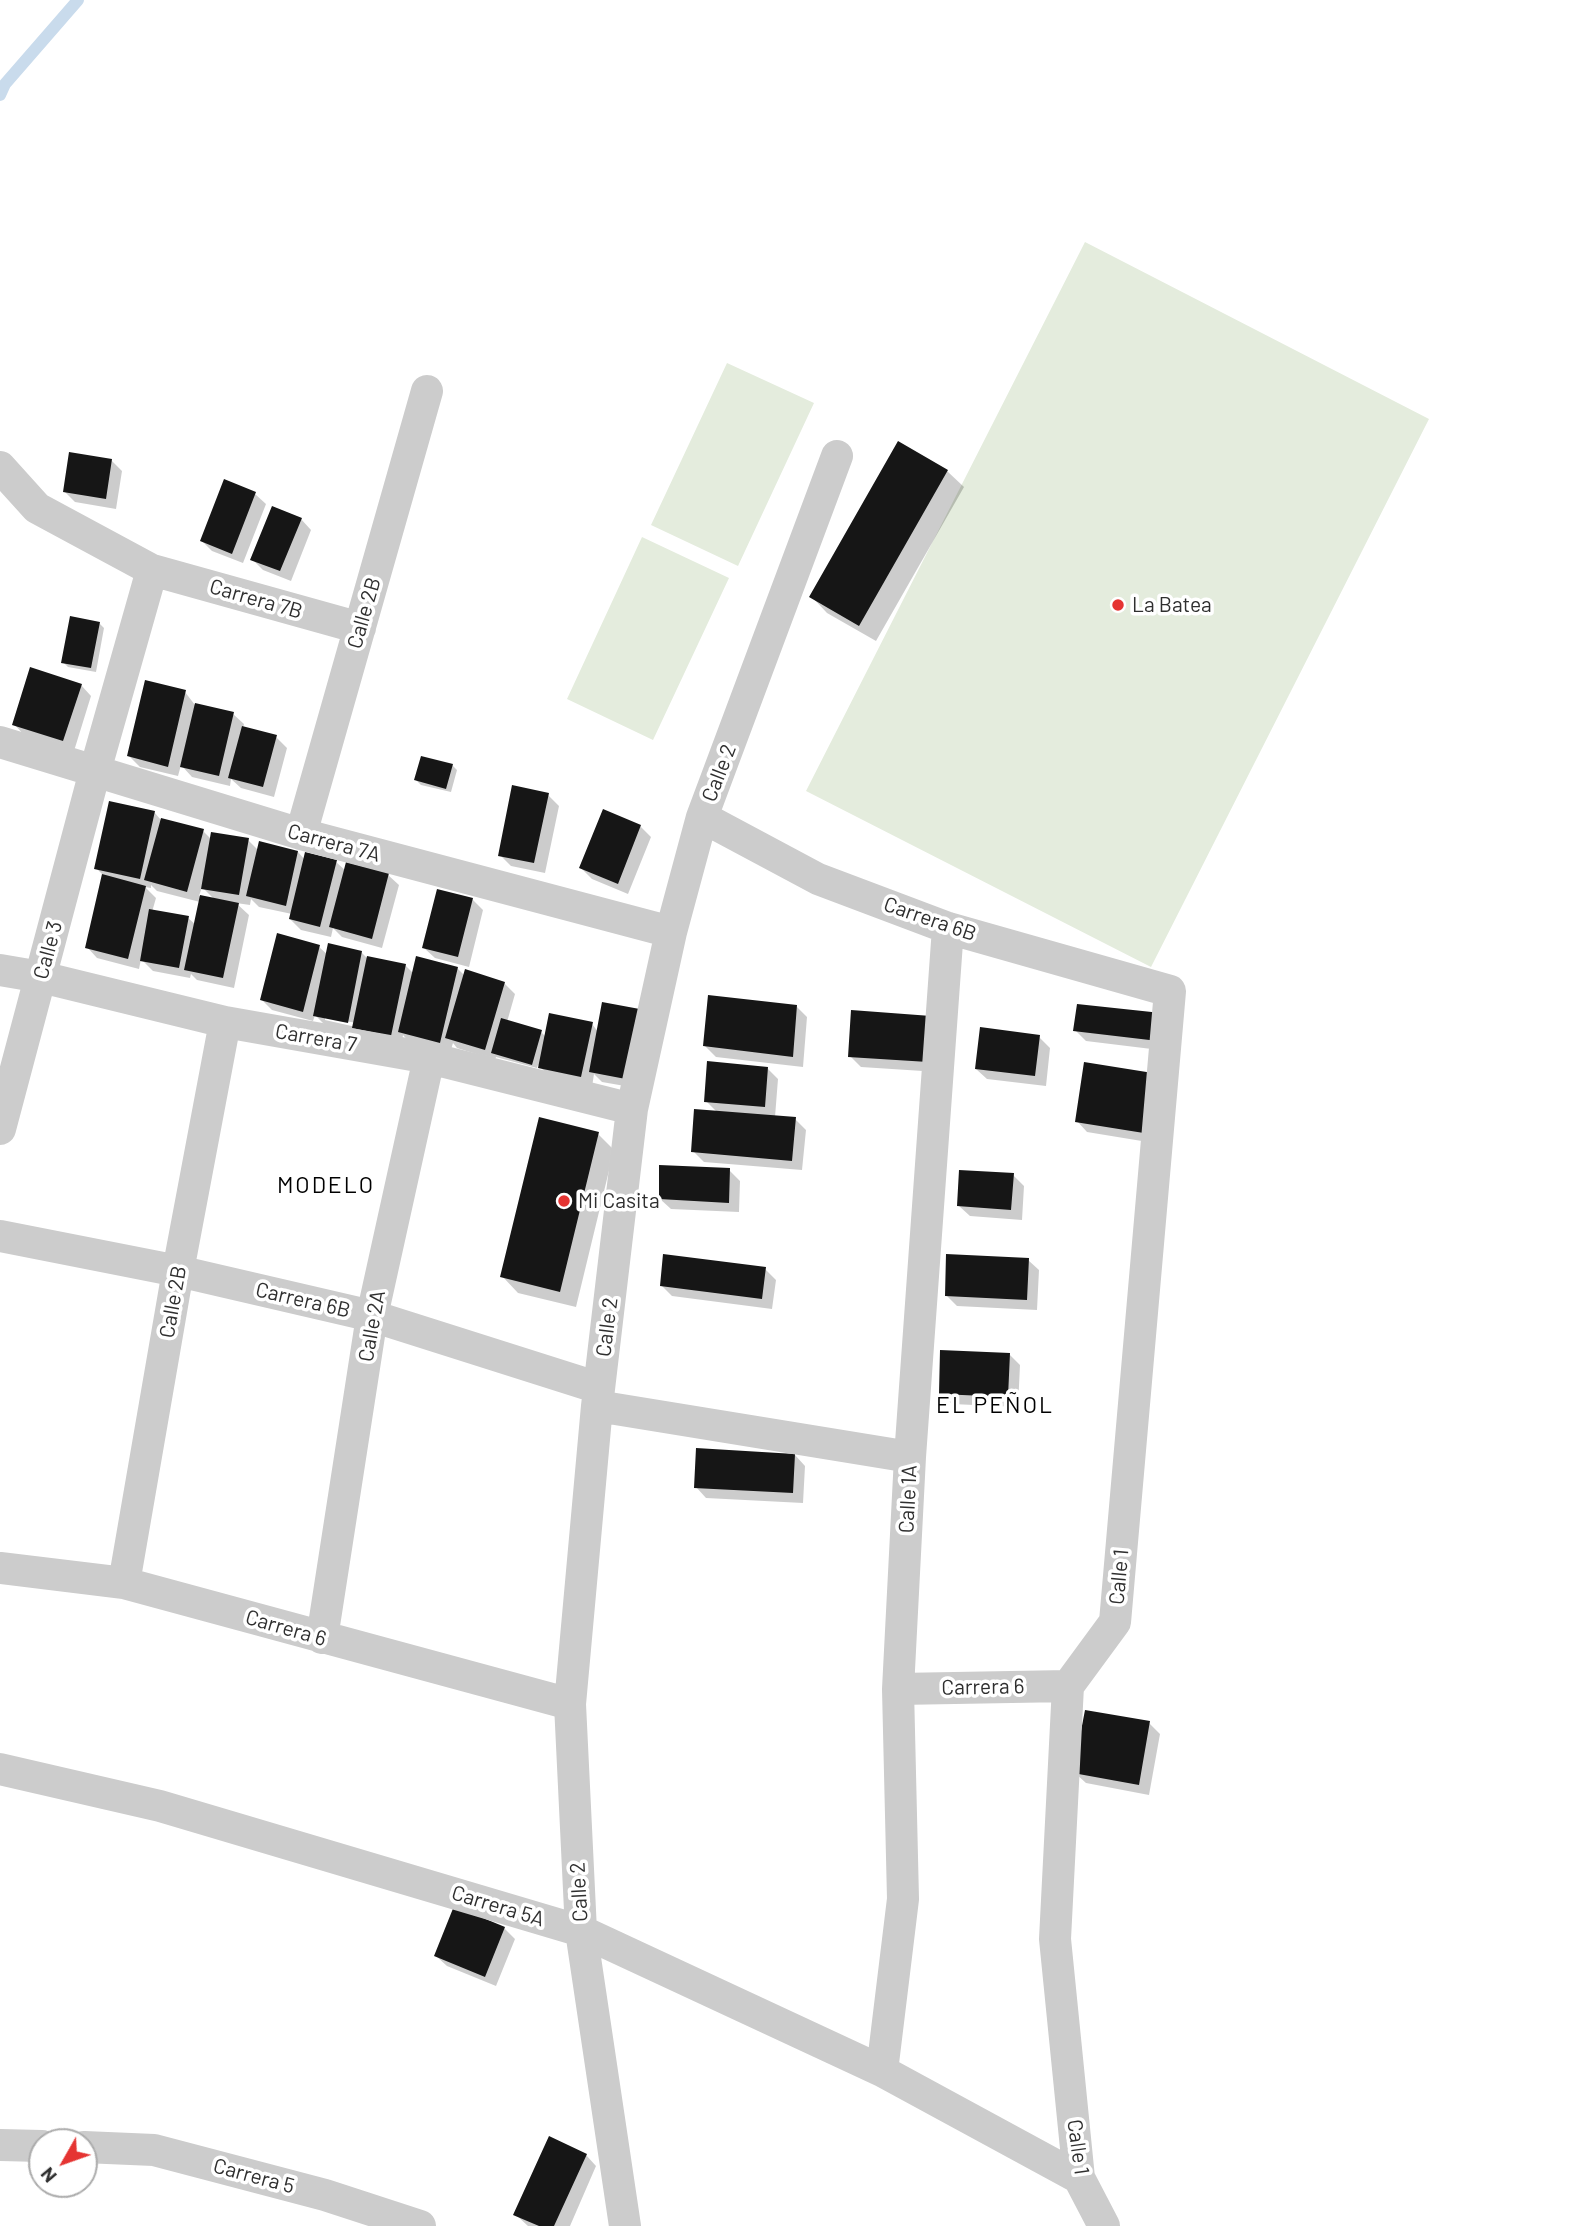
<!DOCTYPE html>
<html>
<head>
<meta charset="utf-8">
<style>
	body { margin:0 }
	#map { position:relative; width:1569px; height:2226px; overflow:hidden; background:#fff; font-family:Barlow,sans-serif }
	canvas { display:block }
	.north { position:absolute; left:28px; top:2128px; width:70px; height:70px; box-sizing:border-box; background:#fff; border:2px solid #acacac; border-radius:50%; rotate:230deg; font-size:19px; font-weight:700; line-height:28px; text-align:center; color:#2f2f2f }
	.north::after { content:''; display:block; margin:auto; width:24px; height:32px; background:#e53432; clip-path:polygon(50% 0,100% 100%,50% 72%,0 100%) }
</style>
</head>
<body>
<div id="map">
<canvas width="1569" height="2226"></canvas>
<div class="north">N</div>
</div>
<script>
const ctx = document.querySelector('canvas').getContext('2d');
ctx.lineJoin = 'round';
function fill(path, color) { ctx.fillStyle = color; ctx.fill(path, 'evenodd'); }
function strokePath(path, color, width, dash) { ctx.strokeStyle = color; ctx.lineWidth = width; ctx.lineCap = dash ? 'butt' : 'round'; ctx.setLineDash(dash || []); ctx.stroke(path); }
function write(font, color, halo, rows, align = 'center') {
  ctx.font = font + ' Barlow,sans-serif'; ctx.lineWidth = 7; ctx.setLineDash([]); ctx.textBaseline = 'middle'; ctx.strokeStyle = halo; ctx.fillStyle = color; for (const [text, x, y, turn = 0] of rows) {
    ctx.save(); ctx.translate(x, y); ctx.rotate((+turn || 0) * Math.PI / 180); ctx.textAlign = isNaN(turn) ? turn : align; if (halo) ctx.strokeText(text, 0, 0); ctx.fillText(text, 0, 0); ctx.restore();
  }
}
fill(new Path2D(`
	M1085,242L1429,419L1151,967L806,791Z
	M727,363L814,403L738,566L651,525Z
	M642,537L729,578L653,740L567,699Z`), '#e4ecdd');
fill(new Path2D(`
	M899,443L947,471L964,487L876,641L827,613L811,596Z
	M111,460L122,471L116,509L75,502L65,492Z
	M255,494L266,504L243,563L212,551L202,541Z
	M301,519L311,530L291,581L263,570L252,559Z
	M99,623L104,628L96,672L68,667L63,662Z
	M81,685L91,696L74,751L24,735L14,724Z
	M185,692L195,705L233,714L244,724L243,728L276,737L287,748L274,797L241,788L231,779L230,786L192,777L181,765L178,776L140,767L129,756Z
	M452,765L457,770L451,792L421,785L416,780Z
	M548,795L559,806L545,873L511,866L500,855Z
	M154,812L161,820L203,831L211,839L248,840L259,851L298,852L305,860L336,862L346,871L388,875L399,885L382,948L342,937L333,928L331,937L301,930L290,919L292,914L259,907L251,899L250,905L236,903L249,915L234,988L197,980L191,974L190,978L153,971L141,959L139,969L97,958L87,947L104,876L96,868ZM151,885L157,891L200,902L196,925L188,918L152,912L156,898L145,887L151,888ZM202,887L214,899L199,896Z
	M640,826L651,837L628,894L592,879L581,868Z
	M472,899L483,910L469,967L435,958L424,948Z
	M319,947L328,955L361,952L369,960L405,965L414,974L457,968L465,976L504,983L515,994L507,1022L541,1032L546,1037L592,1024L642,1089L602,1082L594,1074L592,1087L551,1078L538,1065L537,1068L496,1057L495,1060L457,1048L453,1043L450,1053L410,1043L403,1035L401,1046L326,1026L315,1015L313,1021L272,1010L261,999ZM325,1017L356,1023V1027L325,1020Z
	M797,1007L807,1017L803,1067L716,1057L705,1046Z
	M853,1012L938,1072L861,1067L850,1056Z
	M1160,1015L1168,1051L1086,1041L1075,1030Z
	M1039,1037L1050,1048L1046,1086L987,1079L976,1069Z
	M1085,1064L1160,1144L1087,1132L1077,1121Z
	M768,1069L778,1079L775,1117L795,1119L806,1130L802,1170L704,1162L693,1151L718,1113L706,1101Z
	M598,1134L614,1150L576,1307L518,1293L502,1276Z
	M729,1170L740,1181L739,1212L671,1209L660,1199Z
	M1013,1175L1024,1186L1022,1220L970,1216L959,1206Z
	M1028,1260L1039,1270L1037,1310L957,1306L946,1295Z
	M765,1269L776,1280L772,1309L672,1296L661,1285Z
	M1009,1354L1020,1365L1018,1407L952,1404L941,1394Z
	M795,1455L805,1466L803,1503L706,1498L696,1487Z
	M1149,1723L1160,1734L1149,1795L1086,1783L1075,1773Z
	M504,1928L515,1939L496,1986L447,1966L436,1956Z
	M586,2155L596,2166L570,2226H528L515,2214Z`), '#0003');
strokePath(new Path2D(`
	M0,95L5,84L78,0`), '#c9dbec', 12);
fill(new Path2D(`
	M898,441L948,470L859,626L809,597Z
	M69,452L112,459L106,499L63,492Z
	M224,479L256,492L232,554L200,541Z
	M272,506L302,518L280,571L250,560Z
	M70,616L100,622L91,668L61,663Z
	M30,667L82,684L63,741L12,725Z
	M145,680L186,690L168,767L127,756Z
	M195,703L234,712L219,776L180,767Z
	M242,726L277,735L263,787L228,778Z
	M421,756L453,764L446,789L414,780Z
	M512,785L549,793L534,863L498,856Z
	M109,801L155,811L140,879L94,869Z
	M603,809L641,825L618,884L579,868Z
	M161,818L204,829L187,892L144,880Z
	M211,832L249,838L239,895L201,889Z
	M259,841L298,851L286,906L246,896Z
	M305,852L337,860L320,927L289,919Z
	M346,862L389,873L372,939L329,927Z
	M102,874L146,886L128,959L85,948Z
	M437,889L473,898L458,957L422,948Z
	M200,895L239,903L223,978L184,970Z
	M149,909L189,916L179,968L140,961Z
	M277,933L320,945L303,1012L260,1000Z
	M328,943L362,951L348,1023L313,1016Z
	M367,956L406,964L391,1036L352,1028Z
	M416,956L458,967L440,1043L398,1032Z
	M465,969L505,982L485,1050L445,1038Z
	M708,995L797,1005L793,1057L703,1046Z
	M602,1002L645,1010L631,1080L589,1072Z
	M1077,1004L1161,1013L1158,1041L1073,1031Z
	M851,1010L931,1016L928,1062L848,1057Z
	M549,1013L593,1022L581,1077L538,1068Z
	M501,1018L542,1030L532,1065L491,1053Z
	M980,1027L1040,1035L1035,1076L975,1069Z
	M707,1061L768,1067L765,1107L704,1102Z
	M1084,1062L1159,1074L1150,1134L1075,1122Z
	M694,1109L796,1117L792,1161L691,1152Z
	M539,1117L599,1132L560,1292L500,1277Z
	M659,1165L730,1168L729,1203L659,1199Z
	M959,1170L1014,1173L1011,1210L957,1206Z
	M663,1254L766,1267L762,1299L660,1286Z
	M946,1254L1029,1258L1027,1300L945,1296Z
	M940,1350L1010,1353L1008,1397L939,1394Z
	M696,1448L795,1454L793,1493L694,1488Z
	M1085,1710L1150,1721L1139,1785L1073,1773Z
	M454,1906L505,1927L485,1977L434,1956Z
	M549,2136L587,2154L554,2226H539L513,2215Z`), '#161616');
strokePath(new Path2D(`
	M0,467L37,508L152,570L360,628
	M0,742L301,834L671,932
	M702,817L818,879L948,928L1170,991L1115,1622L1068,1686L1055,1939L1079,2178L1104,2226
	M301,834L427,391
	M0,970L41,977L225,1022L429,1058L632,1109
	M0,1129L95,771L152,570
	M0,1236L178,1271L372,1316L599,1388
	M597,1406L910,1457
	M0,1568L124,1583L570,1704
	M124,1583L178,1271L225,1022
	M322,1638L372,1316L429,1058
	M898,1689L1068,1686
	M0,1769L160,1806L581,1931L882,2071L1079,2178
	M882,2071L903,1899L898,1689L910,1457L948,928
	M0,2145L42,2146
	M84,2147L154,2150L325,2195L420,2226
	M625,2226L581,1931L570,1704L597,1406L632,1109L671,932L702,817L837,456`), '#ccc', 32);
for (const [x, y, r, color] of [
	[1118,605,7,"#e53432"],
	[564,1201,7,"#e53432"]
]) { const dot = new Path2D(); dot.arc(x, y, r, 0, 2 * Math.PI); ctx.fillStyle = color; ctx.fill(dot); strokePath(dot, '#fff', 2.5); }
write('21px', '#2f2f2f', '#fff', [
	["Carrera 7B",256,599,16],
	["Calle 2B",364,613,-74],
	["Calle 2",719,773,-69],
	["Carrera 7A",334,843,15],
	["Carrera 6B",930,919,19],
	["Calle 3",48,950,-75],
	["Carrera 7",316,1038,10],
	["Carrera 6B",303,1300,13],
	["Calle 2B",173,1302,-80],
	["Calle 2A",372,1326,-80],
	["Calle 2",607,1327,-83],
	["Calle 1A",908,1499,-87],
	["Calle 1",1119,1577,-85],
	["Carrera 6",286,1628,16],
	["Carrera 6",983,1687,-1],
	["Calle 2",579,1892,-93],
	["Carrera 5A",498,1906,17],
	["Calle 1",1078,2147,82],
	["Carrera 5",254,2176,15]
]);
write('21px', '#2f2f2f', '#fff', [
	["La Batea",1132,605],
	["Mi Casita",578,1201]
], 'left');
ctx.letterSpacing = '2px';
write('23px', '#000', '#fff', [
	["MODELO",326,1185],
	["EL PEÑOL",995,1405]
]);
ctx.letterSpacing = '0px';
</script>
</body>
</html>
